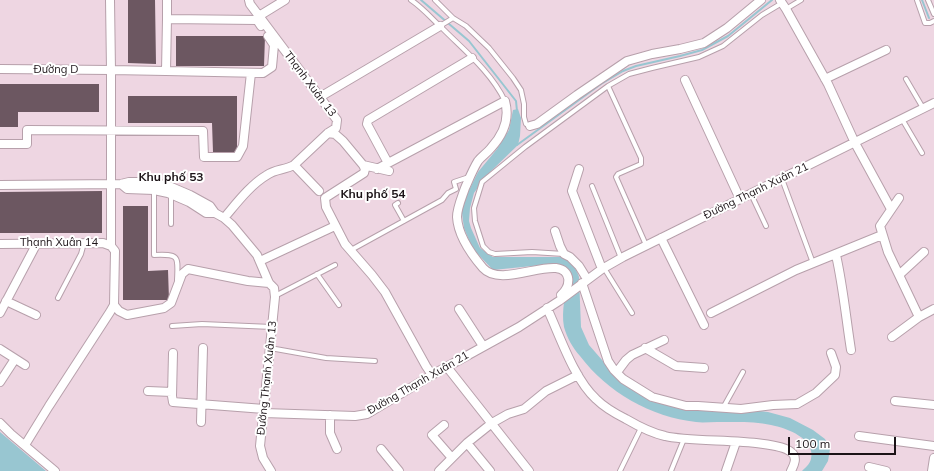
<!DOCTYPE html>
<html>
<head>
<meta charset="utf-8">
<style>
	body { margin:0 }
	#map { position:relative; width:934px; height:471px; overflow:hidden; background:#eed6e2; font-family:Mulish,sans-serif }
	canvas { display:block }
	.scale { position:absolute; left:788px; top:437px; width:108px; height:18px; box-sizing:border-box; border:2px solid #1b1317; border-top:0; padding-left:5px; font-size:12px; line-height:14px; white-space:nowrap; color:#1b1317; -webkit-text-stroke:3px #fff; paint-order:stroke }
</style>
</head>
<body>
<div id="map">
<canvas width="934" height="471"></canvas>
<div class="scale">100 m</div>
</div>
<script>
const ctx = document.querySelector('canvas').getContext('2d');
ctx.lineJoin = 'round';
function fill(path, color) { ctx.fillStyle = color; ctx.fill(path, 'evenodd'); }
function strokePath(path, color, width, dash) { ctx.strokeStyle = color; ctx.lineWidth = width; ctx.lineCap = dash ? 'butt' : 'round'; ctx.setLineDash(dash || []); ctx.stroke(path); }
function write(font, color, halo, rows, align = 'center') {
  ctx.font = font + ' Mulish,sans-serif'; ctx.lineWidth = 4; ctx.setLineDash([]); ctx.textBaseline = 'middle'; ctx.strokeStyle = halo; ctx.fillStyle = color; for (const [text, x, y, turn = 0] of rows) {
    ctx.save(); ctx.translate(x, y); ctx.rotate((+turn || 0) * Math.PI / 180); ctx.textAlign = isNaN(turn) ? turn : align; if (halo) ctx.strokeText(text, 0, 0); ctx.fillText(text, 0, 0); ctx.restore();
  }
}
fill(new Path2D(`
	M518,109L521,118L520,136L518,145L486,176L474,193L470,208L469,221L471,228L480,248L493,257H563C571,263 576,267 579,277L581,327L589,345L609,368L652,398L768,412L790,418L813,430L825,439L830,449L828,461L822,471H802C805,468 810,464 811,459C816,439 787,428 771,425C755,421 734,422 717,422C710,422 702,423 696,422C651,417 607,392 580,356C573,348 567,338 564,327C561,311 566,292 568,276L552,264L493,270L472,248L464,228L461,206L478,172L497,149L509,130L513,110Z
	M0,432L46,471H0Z`), '#98c6d1');
strokePath(new Path2D(`
	M421,0L469,41L516,101L517,111
	M922,0L929,18
	M517,145L601,84L623,71L636,66L680,56L702,50L728,36L772,0`), '#98c6d1', 2);
fill(new Path2D(`
	M128,0H155L156,64L128,63Z
	M176,36H265L264,66H176Z
	M0,84H99V112H18V127H0Z
	M128,96H237V152H213L212,123H128Z
	M102,191V233H0V192Z
	M123,206H148V271L168,270L169,300H123Z`), '#6c5761');
const lane = new Path2D(`
	M411,0C423,8 432,19 443,29C465,51 491,72 505,101
	M435,0L453,18L466,26L489,48L513,78L521,90L524,104V117L526,124L530,126
	M917,0L925,23H930L934,21
	M928,0L934,14
	M786,9L801,0
	M440,26L453,18
	M906,79L923,108
	M608,86L641,158V164L618,174L616,177L646,245
	M902,119L922,153
	M782,179L813,263
	M592,186L621,258
	M154,191V255C180,254 178,256 177,280
	M171,194V224
	M751,194L766,226
	M398,203L395,205L404,221
	M351,250L442,200L448,193L456,189L454,182L469,177
	M564,254L532,252L495,254L489,252L483,246L475,221L474,208L482,182L525,147L608,86L629,74L652,68L699,57L723,46L762,15L782,3
	M604,268L632,313
	M317,274L339,305
	M275,296L335,265
	M58,298L81,254L84,243
	M172,326L202,324L272,327
	M270,348L326,358L375,361
	M723,408L743,372
	M620,471L641,428
	M671,471L684,439`);
const street = new Path2D(`
	M167,0V19L257,20L261,26
	M780,0L786,9L828,84L855,143L891,209
	M259,16L285,0
	M0,69L111,70L110,0
	M166,71L263,73L272,67L274,45L268,36
	M825,79L886,50
	M685,80L740,199
	M320,97L440,26
	M530,126L537,124L577,95L627,61L652,54L680,49L704,43L727,28L761,0
	M328,133L335,134L343,141L363,165L389,171
	M0,144H27V130L203,131L204,157H237L243,146L251,73
	M388,163L367,124L368,120L472,58
	M294,165L319,191
	M363,165L365,169L364,173L325,198L326,207L345,244L372,275L385,292L426,366L432,375
	M377,169L505,101C510,119 503,135 491,148C487,153 482,156 478,161C473,169 469,179 465,188C462,197 457,208 457,217C458,236 471,254 483,268C498,285 536,266 556,268C572,270 571,286 561,295
	M579,169L572,191L602,269
	M121,184L127,189L154,190L168,193L189,202L206,213H215
	M0,185L121,184L129,182H149L169,186L190,195L210,206L215,213L224,218L232,225L257,255L269,283L274,288L275,297L260,446L263,458L271,471
	M224,218C236,204 250,185 267,175C275,169 285,170 294,165L328,133L336,128L337,120L250,4L249,0
	M555,231L560,246L564,254L570,257L579,266L587,279
	M661,238L704,325
	M0,244L103,243L111,246L115,251L114,305L119,311L127,315L164,308L171,303L182,274L188,269L248,281L269,283
	M111,246V70L166,71L167,19
	M836,255C843,286 846,318 851,350
	M260,261L335,226
	M899,275L924,252
	M582,283L608,361L614,370L623,379L652,397L686,406H698L741,409L773,405L797,404L816,393L835,375L836,367L831,353
	M6,301L36,315
	M547,308C560,336 574,379 596,399C604,407 616,414 626,419C638,426 651,433 665,436C692,443 775,438 791,452C798,457 794,465 791,471
	M459,309L483,346
	M0,313L37,243
	M711,313L796,270L882,235
	M919,317L934,309
	M892,337L919,317L888,252L880,226L899,198
	M645,348L676,366L704,368
	M0,349L25,365
	M173,353L172,396L173,402L264,409
	M447,367L529,471
	M617,372L626,360L632,355L664,340
	M0,382L15,359
	M148,391L172,392
	M895,401L934,405
	M264,413L355,416L367,414L432,375L519,327L559,301L602,269L623,257L934,103
	M330,415V433L337,449
	M201,422L203,348
	M0,423L11,434L55,471
	M444,425L432,435L452,458
	M859,436L934,446
	M467,443L490,471
	M25,445L49,406L110,312L114,305
	M381,449L399,471
	M869,467L886,471
	M439,471L467,443L492,423L508,414L524,409L546,391L578,375
	M726,471L736,442
	M932,471L934,458`);
strokePath(lane, '#b7a0ab', 6);
strokePath(street, '#b7a0ab', 10);
strokePath(lane, '#fff', 4);
strokePath(street, '#fff', 8);
write('11px', '#1b1317', '#fff', [
	["Đường D",56,70],
	["Thạnh Xuân 13",310,84,53],
	["Đường Thạnh Xuân 21",756,191,-26],
	["Thạnh Xuân 14",59,243],
	["Đường Thạnh Xuân 13",267,378,-84],
	["Đường Thạnh Xuân 21",418,383,-30]
]);
write('bold 12px', '#1b1317', '#fff', [
	["Khu phố 53",171,177],
	["Khu phố 54",373,194]
]);
</script>
</body>
</html>
